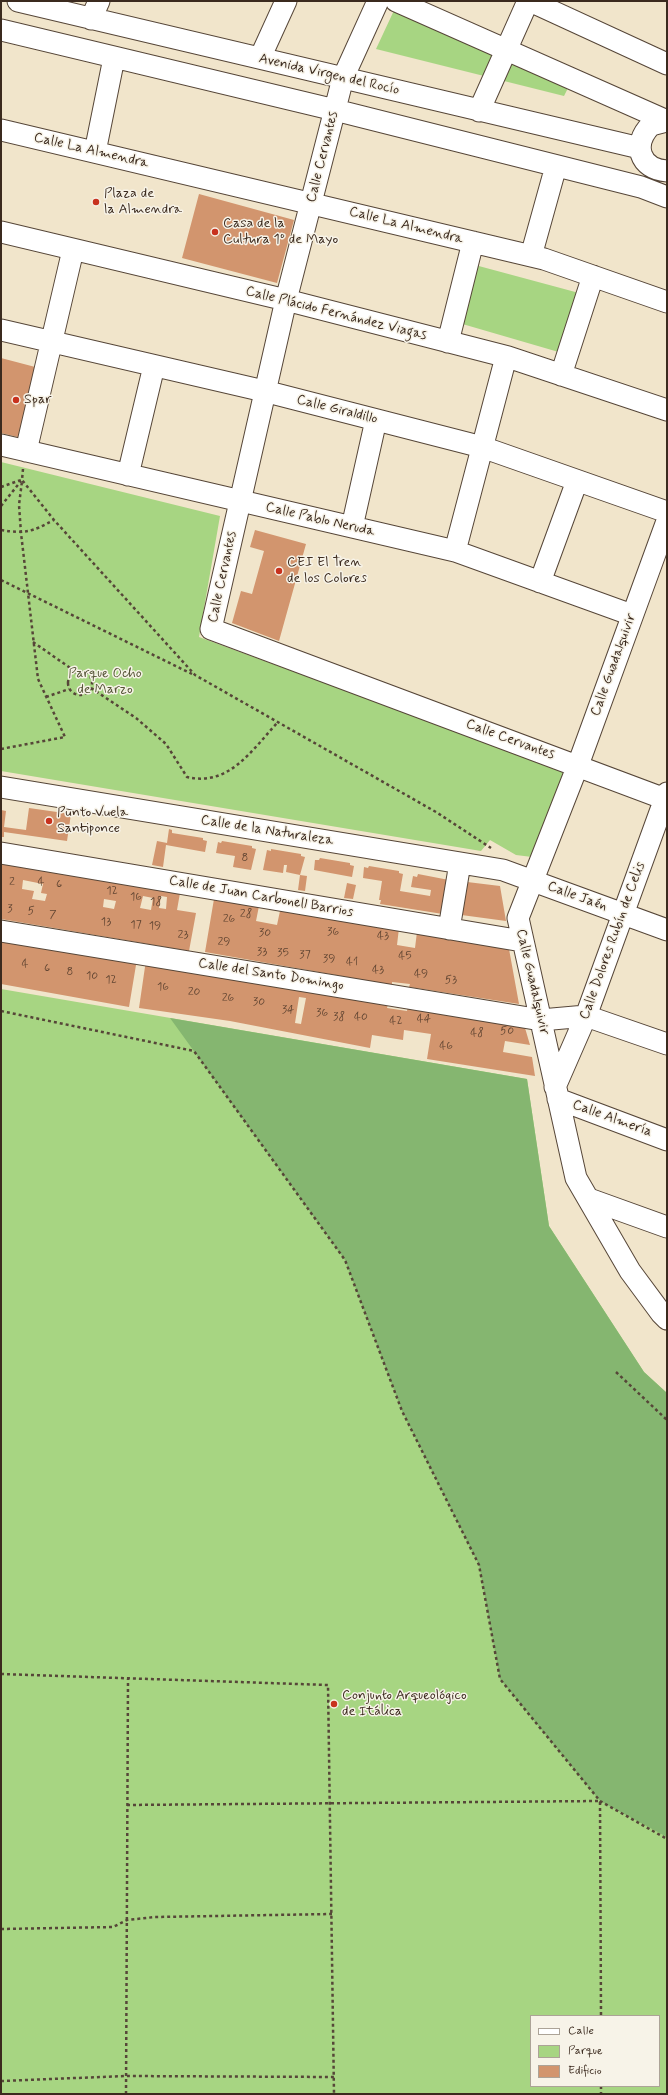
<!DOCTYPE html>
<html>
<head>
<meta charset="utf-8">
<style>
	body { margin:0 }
	#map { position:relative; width:668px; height:2095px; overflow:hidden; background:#f1e5cb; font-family:Mynerve,sans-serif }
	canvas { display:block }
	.frame { position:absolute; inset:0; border:2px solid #3b2a1e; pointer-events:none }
	.legend { position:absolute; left:530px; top:2015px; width:130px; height:72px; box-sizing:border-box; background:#f7f3e8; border:1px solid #aca397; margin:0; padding:5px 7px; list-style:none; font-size:12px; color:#3b2a1e }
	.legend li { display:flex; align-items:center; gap:8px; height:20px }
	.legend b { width:20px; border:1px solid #aca397 }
</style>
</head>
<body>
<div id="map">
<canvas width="668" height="2095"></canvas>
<div class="frame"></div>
<ul class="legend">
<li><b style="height:5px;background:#fff"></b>Calle</li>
<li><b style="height:11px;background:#a7d582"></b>Parque</li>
<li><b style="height:11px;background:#d2956e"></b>Edificio</li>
</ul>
</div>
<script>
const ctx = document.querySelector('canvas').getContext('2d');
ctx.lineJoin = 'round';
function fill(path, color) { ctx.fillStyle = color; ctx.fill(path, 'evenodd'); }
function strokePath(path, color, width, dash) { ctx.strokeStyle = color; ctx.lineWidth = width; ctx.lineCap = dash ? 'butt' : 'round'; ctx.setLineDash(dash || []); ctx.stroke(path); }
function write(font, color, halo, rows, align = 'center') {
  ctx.font = font + ' Mynerve,sans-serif'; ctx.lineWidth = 3; ctx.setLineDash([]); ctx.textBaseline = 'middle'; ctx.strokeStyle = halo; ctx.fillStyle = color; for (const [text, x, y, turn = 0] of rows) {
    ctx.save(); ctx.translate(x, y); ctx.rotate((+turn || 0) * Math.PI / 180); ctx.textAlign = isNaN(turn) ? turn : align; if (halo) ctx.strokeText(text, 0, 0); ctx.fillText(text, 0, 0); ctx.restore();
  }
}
fill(new Path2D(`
	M397,4L570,84L564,96L376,49Z
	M475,265L579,293L562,353L459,323Z
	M1,462L220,516L199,637L565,771L532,857L516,855L490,840L481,851L1,771Z
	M1,989L527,1079L549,1226L644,1372L667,1393V2094H1ZM531,2016H659V2086H531Z`), '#a7d582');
fill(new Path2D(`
	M170,1018L527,1079L549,1226L644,1372L667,1393V1837L600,1801L500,1679L479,1565L402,1411L345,1260Z`), '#85b670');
fill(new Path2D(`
	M199,194L294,220L277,283L182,258Z
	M1,358L39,368L22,438L1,433Z
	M255,530L306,544L279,641L232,623L241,591L252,594L264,551L250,547Z
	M29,808L71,814L67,841L4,832V837H1V810L6,811L4,827L26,830Z
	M169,829L172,830V833L203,838V840L207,841L205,852L166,845L163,867L152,865L157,841L167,843Z
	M222,841L252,846V848L256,849L251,870L233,867L235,856L216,853L218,842L221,843Z
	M271,849L301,854V856L305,857L300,875L286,872L287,865H284L283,873L263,870L267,850L271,851Z
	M320,858L350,863V865L354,866L352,877L314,870L315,860H319Z
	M1,863L180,893L177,910L196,913L189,951L1,919ZM23,880L43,884L41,893L47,894L45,901L32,899L34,891L22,889ZM143,896L153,898L151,910L140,908ZM161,896L167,897L166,909L159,908ZM104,899L116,901L114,909L103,907Z
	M369,866L399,871V873L403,874L400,891L430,896L431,890L411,887L413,876L417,877L418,874L449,880V915L380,904L381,900H379L382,881L363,878L364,867L368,868Z
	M300,875L307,876L305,891L298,890Z
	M459,881L500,886L506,921L454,914Z
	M347,883L356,885L353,899L344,898Z
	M214,899L259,906L256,921L277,925L280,911L370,926L399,928L397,945L415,948L417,932L509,949L519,1004L409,987L410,984L392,982V985L205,952Z
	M1,935L137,959L129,1007L1,984Z
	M146,960L389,1001L387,1008L407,1011L408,1004L523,1021L530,1045L505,1041L503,1052L532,1057L535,1076L427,1059L431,1034L404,1030L403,1040L372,1035L370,1048L230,1021L139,1008ZM299,997L306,998L301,1024L295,1023Z`), '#d2956e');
const minor = new Path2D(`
	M18,1L640,148
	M378,1L343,78L286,300L211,629L665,799
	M396,1L667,121
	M530,1L667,64
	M91,19L99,1
	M1,30L335,110L641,187L667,197
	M260,58L286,1
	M479,111L528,1
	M667,121L651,125C632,144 639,169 667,171
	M1,130L544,259L667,302
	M95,152L114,58
	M1,232L286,300L508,357L667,410
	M531,256L556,166
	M1,330L264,391L482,447L667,512
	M448,342L473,242
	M561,375L593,276
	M1,445L455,551L632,615
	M26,451L73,250
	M128,475L154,366
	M667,521L578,765L518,918L576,1178L630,1271L661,1313L667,1319
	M352,527L376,420
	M455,551L506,357
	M540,582L577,481
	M1,787L503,870L667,930
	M1,853L522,941
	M449,929L460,863
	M1,931L541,1020L586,1016L667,1044
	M555,1087L586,1016L667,793
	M558,1099L667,1140
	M589,1199L667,1227`);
strokePath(minor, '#564638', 23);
strokePath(new Path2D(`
	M23,469L22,480L54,520L195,675L436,812L491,848
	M1,487L21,480
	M1,506L21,481
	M1,530C26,534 31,532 54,520
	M1,580L192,674
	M33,642L76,672
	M68 683a12 12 0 1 1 24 0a12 12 0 1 1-24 0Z
	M91,688L136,718L166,744L187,777C229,787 252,750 278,722
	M46,697L69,689
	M1,749L65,737L38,679L21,533L19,505L22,481
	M1,1011L194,1051L345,1260L402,1411L479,1565L500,1679L600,1801L667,1839
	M616,1372L667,1420
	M1,1674L328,1685L334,2094
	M127,1805L600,1801L601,2016
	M1,1929L113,1927L127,1920L155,1917L332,1914
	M1,2081L126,2076L334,2077
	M601,2086V2094
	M126,2094L128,1679`), '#564638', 2.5, [3, 3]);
strokePath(minor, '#fff', 21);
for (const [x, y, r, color] of [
	[96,202,4,"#c8321e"],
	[215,232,4,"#c8321e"],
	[16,400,4,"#c8321e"],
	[279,571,4,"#c8321e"],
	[49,821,4,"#c8321e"],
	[334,1704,4,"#c8321e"]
]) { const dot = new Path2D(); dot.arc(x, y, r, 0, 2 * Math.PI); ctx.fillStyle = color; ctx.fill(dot); strokePath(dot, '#f7f3e8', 1.5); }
write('12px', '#614532', null, [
	["8",245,858],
	["2",12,882],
	["4",41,882],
	["6",59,884],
	["12",112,891],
	["16",136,897],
	["18",156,902],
	["3",10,909],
	["5",31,911],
	["28",246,914],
	["7",53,915],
	["26",229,919],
	["13",106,922],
	["17",136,925],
	["19",155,926],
	["36",333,932],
	["30",265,933],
	["23",183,935],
	["43",383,936],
	["29",224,942],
	["33",262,952],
	["35",283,953],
	["37",305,955],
	["45",405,956],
	["39",329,959],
	["41",352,962],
	["4",25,964],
	["6",47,968],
	["43",378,970],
	["8",70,972],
	["49",421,974],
	["10",92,976],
	["12",111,980],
	["53",451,980],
	["16",163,987],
	["20",194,992],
	["26",228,998],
	["30",259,1002],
	["34",288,1010],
	["36",322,1013],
	["38",339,1017],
	["40",361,1017],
	["44",424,1019],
	["42",396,1021],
	["50",507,1031],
	["48",477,1033],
	["46",446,1046]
]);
write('14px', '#3b2a1e', '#f7f3e8', [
	["Avenida Virgen del Rocío",329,75,13],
	["Calle La Almendra",91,151,13],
	["Calle Cervantes",323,157,-76],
	["Calle La Almendra",406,226,14],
	["Calle Plácido Fernández Viagas",336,314,14],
	["Calle Giraldillo",337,410,14],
	["Calle Pablo Neruda",320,520,13],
	["Calle Cervantes",223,577,-78],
	["Calle Guadalquivir",614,665,-70],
	["Calle Cervantes",510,740,20],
	["Calle de la Naturaleza",267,831,9],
	["Calle de Juan Carbonell Barrios",261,897,10],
	["Calle Jaén",577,897,20],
	["Calle Dolores Rubín de Celis",613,941,-70],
	["Calle del Santo Domingo",271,975,9],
	["Calle Guadalquivir",532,982,77],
	["Calle Almería",612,1119,20]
]);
write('14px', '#3b2a1e', '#f7f3e8', [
	["Plaza de",104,194],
	["la Almendra",104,210],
	["Casa de la",223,224],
	["Cultura 1º de Mayo",223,240],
	["Spar",24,400],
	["CEI El Tren",287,563],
	["de los Colores",287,579],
	["Punto Vuela",57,813],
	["Santiponce",57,829],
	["Conjunto Arqueológico",342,1696],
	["de Itálica",342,1712]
], 'left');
write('14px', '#565537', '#f7f3e8', [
	["Parque Ocho",105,674],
	["de Marzo",105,690]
]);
</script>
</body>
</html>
